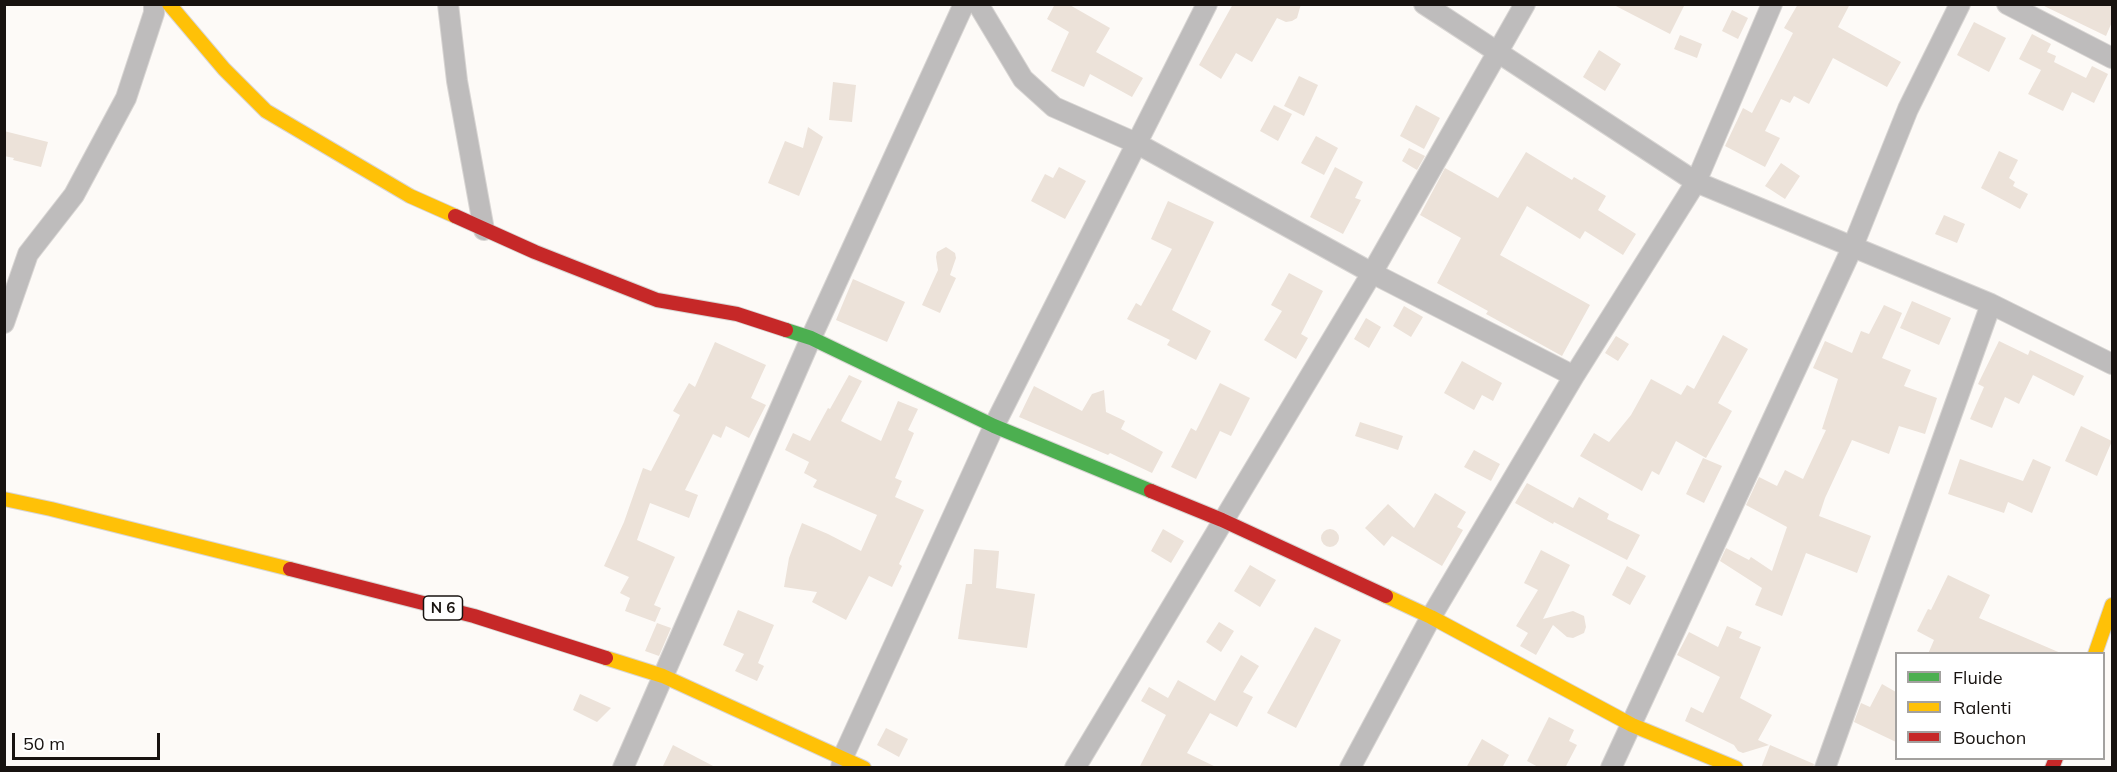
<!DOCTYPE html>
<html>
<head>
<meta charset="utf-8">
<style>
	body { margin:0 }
	#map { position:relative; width:2117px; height:772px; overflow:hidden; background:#fdfaf7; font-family:Mulish,sans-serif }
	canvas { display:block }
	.frame { position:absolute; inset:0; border:6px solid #181310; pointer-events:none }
	.legend { position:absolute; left:1895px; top:652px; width:210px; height:108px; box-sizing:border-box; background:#fff; border:2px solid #a3a19f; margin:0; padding:8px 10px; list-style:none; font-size:18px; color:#181310 }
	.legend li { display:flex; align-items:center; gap:12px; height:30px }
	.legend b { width:30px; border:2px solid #a3a19f }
	.scale { position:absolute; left:12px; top:733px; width:148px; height:27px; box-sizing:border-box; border:3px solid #181310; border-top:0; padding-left:8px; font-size:18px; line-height:21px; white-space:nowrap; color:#181310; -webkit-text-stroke:4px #fff; paint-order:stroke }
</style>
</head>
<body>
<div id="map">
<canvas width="2117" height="772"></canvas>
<div class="frame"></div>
<ul class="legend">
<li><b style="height:8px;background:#4caf50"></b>Fluide</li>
<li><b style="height:8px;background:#ffc107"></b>Ralenti</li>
<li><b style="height:8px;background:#c62828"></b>Bouchon</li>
</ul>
<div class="scale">50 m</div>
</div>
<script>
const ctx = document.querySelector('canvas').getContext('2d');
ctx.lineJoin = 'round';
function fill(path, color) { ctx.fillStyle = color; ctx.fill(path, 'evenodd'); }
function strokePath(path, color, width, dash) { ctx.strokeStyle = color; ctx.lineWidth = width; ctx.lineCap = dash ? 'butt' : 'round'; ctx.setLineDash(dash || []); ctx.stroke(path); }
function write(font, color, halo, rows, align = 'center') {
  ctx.font = font + ' Mulish,sans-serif'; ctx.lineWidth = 4.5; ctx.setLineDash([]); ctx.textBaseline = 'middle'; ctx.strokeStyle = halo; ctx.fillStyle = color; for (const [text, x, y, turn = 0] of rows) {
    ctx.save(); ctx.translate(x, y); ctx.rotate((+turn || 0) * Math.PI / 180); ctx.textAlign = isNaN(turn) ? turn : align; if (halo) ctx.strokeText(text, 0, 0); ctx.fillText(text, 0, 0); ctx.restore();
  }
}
fill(new Path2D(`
	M1055,4H1068L1110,28L1096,52L1143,78L1132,97L1090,74L1084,87L1051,71L1069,32L1047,19Z
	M1233,4H1301L1297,18L1292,21L1286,22L1277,18L1252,62L1236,53L1221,79L1199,65Z
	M1612,4H1685L1670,34Z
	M1798,4H1850L1838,27L1901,62L1887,87L1833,58L1809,104L1794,96L1790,103L1781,99L1765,131L1780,138L1765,167L1725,146L1743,108L1752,113L1793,33L1784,28Z
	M2040,4H2112V22L2106,36Z
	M1732,10L1748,18L1738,39L1722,31Z
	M1974,22L2006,38L1989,72L1957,55Z
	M2032,34L2051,44L2047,52L2056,56L2054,62L2086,78L2092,66L2108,74L2094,103L2072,92L2063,111L2028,94L2041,70L2019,59Z
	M1680,35L1702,44L1697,58L1674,49Z
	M1599,50L1621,64L1605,91L1583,77Z
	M1299,76L1318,85L1304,116L1284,106Z
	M833,82L856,85L852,122L829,120Z
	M1274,105L1292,114L1278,141L1260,131Z
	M1416,105L1440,118L1424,149L1400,136Z
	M808,127L823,137L799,196L768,183L785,141L803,148Z
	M4,131L48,142L41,167L13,160L14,158L4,156Z
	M1316,136L1338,148L1324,175L1301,163Z
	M1409,148L1425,156L1417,170L1402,161Z
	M1999,151L2018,160L2009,178L2015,182L2013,186L2028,194L2020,209L1981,188Z
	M1526,152L1572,180L1574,177L1606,196L1598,210L1636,234L1623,255L1585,231L1580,239L1527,206L1500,255L1590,305L1562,356L1486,314L1488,311L1437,283L1461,238L1420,215L1445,168L1498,198Z
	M1781,163L1800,176L1785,199L1765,186Z
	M1059,167L1086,181L1065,219L1031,201L1045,174L1053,178Z
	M1335,167L1363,182L1355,198L1361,200L1343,234L1310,217Z
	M1168,201L1214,222L1172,310L1211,331L1196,360L1167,345L1170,340L1127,319L1136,303L1141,306L1172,249L1151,239Z
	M1944,215L1965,224L1957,243L1935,234Z
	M946,247L955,253L956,258L950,275L956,278L940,313L922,305L938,270L936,257L937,252Z
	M1289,273L1323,291L1301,334L1308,338L1296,359L1264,340L1282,311L1271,305Z
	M853,279L905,302L887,342L836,320Z
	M1912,301L1951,318L1939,345L1900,328Z
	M1884,305L1902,313L1882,358L1911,370L1904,386L1937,398L1925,434L1899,426L1889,454L1852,440L1825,498L1819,516L1871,536L1857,573L1806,553L1782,616L1755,605L1762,588L1720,561L1726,548L1749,560L1751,557L1772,571L1787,527L1746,505L1759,477L1777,486L1785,470L1803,479L1826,430L1822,429L1838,379L1813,368L1825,341L1852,353L1861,331L1869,334Z
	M1404,306L1423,317L1411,337L1393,326Z
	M1366,318L1381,327L1369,348L1354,339Z
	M1723,335L1748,349L1718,403L1732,411L1706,458L1676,441L1659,475L1652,471L1642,491L1580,456L1594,433L1609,442L1631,415L1651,379L1681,395L1687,385L1694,389Z
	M1616,336L1629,344L1618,361L1605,353Z
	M1999,341L2028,355L2030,350L2084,376L2074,396L2033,375L2019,404L2005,397L1992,428L1970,419L1984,387L1978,384Z
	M715,342L766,365L751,398L766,405L749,438L726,426L721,438L713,434L685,490L698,495L689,518L650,503L637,540L675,557L654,605L661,608L655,622L625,611L630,598L620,593L629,577L604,566L624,522L643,468L651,471L680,415L673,411L689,383L695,387Z
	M1462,361L1502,383L1493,401L1482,395L1474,410L1444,393Z
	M849,375L862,381L841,421L881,441L898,401L918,409L908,430L914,433L895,478L902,481L895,497L924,510L899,564L902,566L892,587L869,576L846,620L812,602L817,592L784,587L789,558L802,523L828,534L861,551L877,515L813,487L817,480L804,473L809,462L785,450L793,433L810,441L828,408L830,409Z
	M1220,383L1250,398L1231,436L1220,431L1196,479L1171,467L1191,428L1196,431Z
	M1034,386L1082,411L1092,394L1104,390L1106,412L1125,421L1121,429L1163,452L1152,473L1110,453L1108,455L1019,417Z
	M1360,422L1403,436L1398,450L1355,436Z
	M2081,426L2112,441L2097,476L2065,461Z
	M1474,450L1500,464L1491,481L1464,467Z
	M1703,458L1722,466L1704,503L1686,494Z
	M1960,459L2023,481L2033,459L2051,467L2032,513L2008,502L2004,513L1948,494Z
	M1527,483L1573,508L1579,497L1609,514L1607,519L1640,535L1627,560L1554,522L1553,524L1515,503Z
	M1435,493L1466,512L1457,527L1463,530L1442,566L1392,536L1384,546L1365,528L1388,504L1414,528Z
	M1163,529L1184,541L1171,563L1151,551Z
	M1321 538a9 9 0 1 1 18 0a9 9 0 1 1-18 0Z
	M974,549L999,551L996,588L1035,594L1027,648L958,639L966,584H972Z
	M1541,550L1570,565L1543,619L1573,611L1584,616L1586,627L1584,633L1573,638L1567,637L1553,625L1536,655L1520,646L1528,633L1516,626L1538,590L1524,583Z
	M1250,565L1276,580L1260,607L1234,591Z
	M1627,566L1646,576L1630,605L1612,595Z
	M1948,575L1990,595L1979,618L2063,654H1928L1934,640L1917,631L1928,609L1931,610Z
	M738,610L774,625L758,663L764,666L757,681L735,671L744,654L723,645Z
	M1219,622L1234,631L1221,652L1206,642Z
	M657,623L671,628L659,656L645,651Z
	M1727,626L1742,632L1739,638L1761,647L1740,698L1772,715L1758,740L1769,745L1743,753L1738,751L1734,745L1685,721L1691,707L1703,713L1720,677L1677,655L1689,632L1718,647Z
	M1315,627L1341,640L1296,728L1267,713Z
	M1241,655L1259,666L1243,692L1253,697L1237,727L1210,713L1187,753L1218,768H1139L1166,715L1141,701L1149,687L1168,698L1178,680L1215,701Z
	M1882,684L1896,692V742L1854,722L1861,703L1870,707Z
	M580,694L611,708L597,722L573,710Z
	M1549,717L1574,730L1569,741L1577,745L1565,768H1540L1527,761Z
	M886,728L908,739L899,757L877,745Z
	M1482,739L1509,755L1502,768H1466Z
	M673,745L717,768H662Z
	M1770,745L1814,764L1813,768H1761Z`), '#ece2d9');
const street = new Path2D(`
	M448,4L457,81L484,230
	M978,4L1023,79L1054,107L1136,143L1372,273L1574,376
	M1424,4L1696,182L1991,304L2112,364
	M2007,4L2112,58
	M4,323L28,254L74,195L126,98L154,13V4
	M623,768L811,338L964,4
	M841,768L843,757L994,426L1207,4
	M1075,768L1372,273L1525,4
	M1350,768L1431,617L1574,376L1696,182L1772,4
	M1611,768L1853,246L1908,109L1960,4
	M1825,768L1991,304`);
const fast = new Path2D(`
	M786,330L811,338L994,426L1151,491`);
const slow = new Path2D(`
	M169,4L224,69L266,111L410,196L455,216
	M4,499L51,509L290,569
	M1386,596L1431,617L1632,725L1736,768
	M2095,654L2112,605
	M606,658L663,676L864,768`);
const jam = new Path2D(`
	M455,216L535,252L657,300L737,314L786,330
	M1151,491L1222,520L1386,596
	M290,569L474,616L606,658
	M2052,768L2056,758`);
strokePath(street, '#d8d5d3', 22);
strokePath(fast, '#d8d5d3', 16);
strokePath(slow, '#d8d5d3', 16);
strokePath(jam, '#d8d5d3', 16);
strokePath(street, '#bebcbc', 20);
strokePath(fast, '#4caf50', 14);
strokePath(slow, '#ffc107', 14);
strokePath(jam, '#c62828', 14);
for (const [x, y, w] of [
	[443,608,39]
]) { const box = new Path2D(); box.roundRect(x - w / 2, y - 12, w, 24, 4.5); ctx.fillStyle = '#fff'; ctx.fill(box); strokePath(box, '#181310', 1.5); }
write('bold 15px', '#181310', null, [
	["N 6",443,608]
]);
</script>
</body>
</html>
